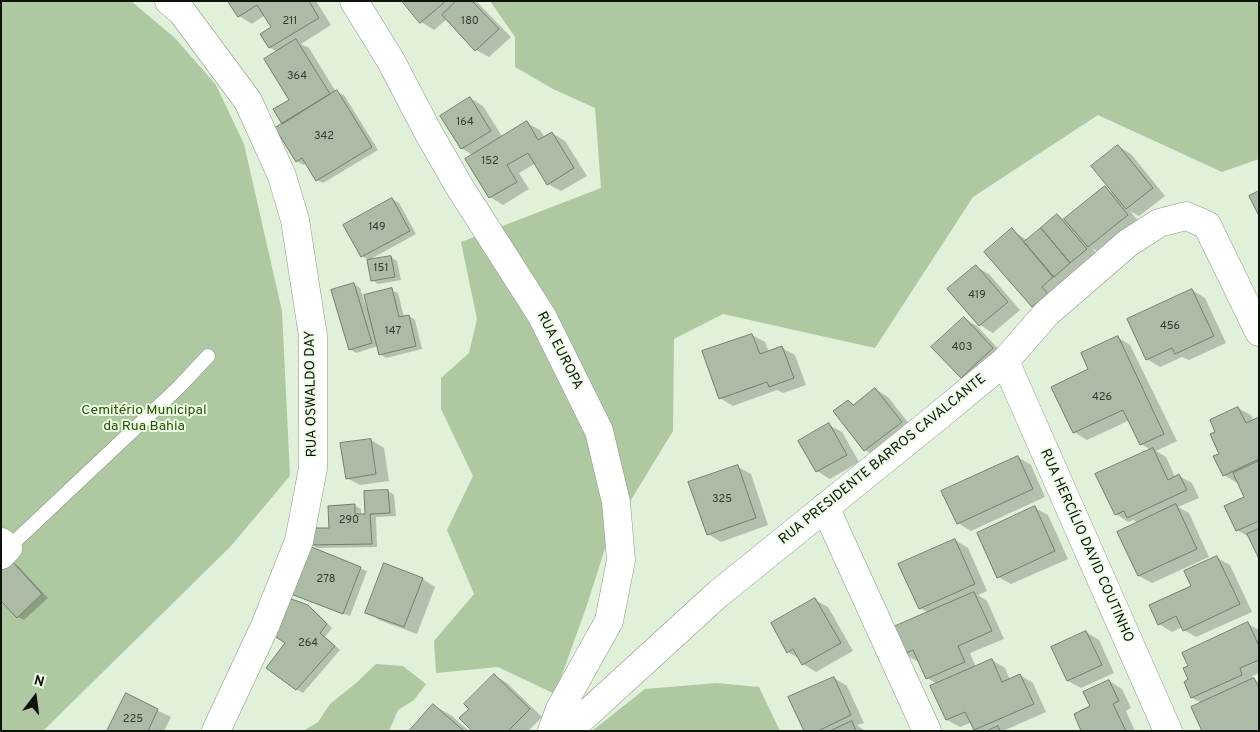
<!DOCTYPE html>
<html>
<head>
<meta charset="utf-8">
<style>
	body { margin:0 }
	#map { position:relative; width:1260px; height:732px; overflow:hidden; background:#e0f0d9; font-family:Overpass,sans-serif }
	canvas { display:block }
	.frame { position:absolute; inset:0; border:2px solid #0d120b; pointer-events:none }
	.north { position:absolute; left:10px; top:672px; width:50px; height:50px; -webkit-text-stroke:4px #edfde6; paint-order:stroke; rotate:15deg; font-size:14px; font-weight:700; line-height:20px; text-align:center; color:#0d120b }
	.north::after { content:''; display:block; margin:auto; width:18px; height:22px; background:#0d120b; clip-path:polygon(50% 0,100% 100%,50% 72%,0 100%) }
</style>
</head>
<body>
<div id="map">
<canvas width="1260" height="732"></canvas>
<div class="frame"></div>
<div class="north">N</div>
</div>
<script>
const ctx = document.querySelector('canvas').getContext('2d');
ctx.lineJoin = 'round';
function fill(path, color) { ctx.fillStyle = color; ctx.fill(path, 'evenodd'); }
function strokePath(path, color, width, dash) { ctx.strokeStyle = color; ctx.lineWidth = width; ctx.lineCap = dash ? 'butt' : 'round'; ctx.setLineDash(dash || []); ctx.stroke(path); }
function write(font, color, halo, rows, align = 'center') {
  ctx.font = font + ' Overpass,sans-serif'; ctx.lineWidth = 4; ctx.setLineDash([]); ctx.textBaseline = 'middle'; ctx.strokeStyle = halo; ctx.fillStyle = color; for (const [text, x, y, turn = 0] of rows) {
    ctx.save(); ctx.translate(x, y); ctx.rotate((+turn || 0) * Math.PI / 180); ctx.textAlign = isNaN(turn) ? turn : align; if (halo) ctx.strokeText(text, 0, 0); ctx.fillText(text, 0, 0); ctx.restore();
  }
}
fill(new Path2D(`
	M1,1H131L175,38L216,85L244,144L282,311L290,476L230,547L43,731H1Z
	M490,1H1259V159L1222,172L1098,115L973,197L875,348L723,314L674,339L673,431L609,536L586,608L555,694L498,667L436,673L434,641L474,594L447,530L473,476L441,409V378L469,353L477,319L461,242L601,188L595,108L553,89L515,67V37Z
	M376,664L403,666L426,684L414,700L398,710L389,731H293L305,730L318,722L330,704L356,683Z
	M717,683L759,687L780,731H592L645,689Z`), '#aec9a2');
fill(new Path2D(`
	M232,1H316L331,25L301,44L309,48L336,92L344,95L378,150L323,183L317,180L306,163L303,165L297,161L283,124L290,100L278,52L270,48L273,28L265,15L252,24L239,16Z
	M403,1H476L511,37L489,57L476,50L447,19L434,30L421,22Z
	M470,98L483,106L503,138L527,123L540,130L545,138L552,133L565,141L587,176L561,191L548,184L536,163L519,173L529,189L503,205L490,197L473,155L461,148Z
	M1118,146L1131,154L1165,196L1139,216L1130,211L1140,223L1102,254L1092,248L1099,257L1046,313L1033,306L1012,230L1028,241L1057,215L1065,220L1105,188L1114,194Z
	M392,199L399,203L416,234L369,260L362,256L345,225Z
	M391,257L397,261L401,280L378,284L372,280Z
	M976,267L989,274L1020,310L993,333L980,325Z
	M354,284L360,288L367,309L391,290L398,293L404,317L409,316L415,320L422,349L386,358L380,354L378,346L356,353L350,349Z
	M1192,290L1205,298L1226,343L1189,360L1182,357L1160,367L1147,359Z
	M964,319L977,326L1005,356L975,385L962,377Z
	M752,335L765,342L769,352L782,348L795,355L806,385L783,393L777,390L733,406L720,398Z
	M1117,337L1130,345L1177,441L1156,451L1166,457L1175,477L1179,476L1192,483L1199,498L1178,507L1189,513L1209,557L1152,583L1139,576L1138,523L1133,520L1128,522L1116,514L1151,450L1141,444L1130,420L1087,440L1074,432L1090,369Z
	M875,389L888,397L914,430L878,458L865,450L848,401L855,405Z
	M1238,408L1251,415L1254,421L1259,419V556L1251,538L1237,530L1246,498L1238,482L1237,483L1224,475L1217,432Z
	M829,425L842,432L859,462L830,479L817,471Z
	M371,440L384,448L389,481L360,485L347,478Z
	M1018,457L1031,465L1045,497L971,531L958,523Z
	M738,467L751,474L768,525L721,542L708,534Z
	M388,491L394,495L396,516L376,517L377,547L317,548L311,544L355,506L361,509V515H367L365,492Z
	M1035,508L1048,515L1068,559L1011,584L998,577Z
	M955,540L968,548L987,591L978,595L987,601L1004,639L970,653L976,667L992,660L1005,668L1010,680L1020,675L1033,683L1046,712L1003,731H977L972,722L960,727L947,720L937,684L927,678L919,660L917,661L904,654L929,613L920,608Z
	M309,548L367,571L350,616L292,593Z
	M1217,558L1230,565L1252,612L1196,637L1184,630L1182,627L1172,632L1159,624Z
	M12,563L18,566L48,598L24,620L18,617Z
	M385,565L423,579L435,587L417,634L379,620L367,612Z
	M815,600L828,607L853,651L816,672L803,664L800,659L788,652Z
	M307,606L314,610L332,628L325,637L340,650L303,693L296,689Z
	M1248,624L1259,630V673L1252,676L1253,679L1259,682V731L1192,698L1185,682Z
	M1086,632L1099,640L1114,673L1081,688L1068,681Z
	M494,675L507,683L542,717L528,731H474L471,709Z
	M834,678L847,686L864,723L857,725L865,731H805Z
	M1109,681L1122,689L1131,708L1126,711L1135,731H1083L1092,707Z
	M126,695L171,717L164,731H109Z
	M433,705L452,716L469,731H411Z`), '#0003');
const building = new Path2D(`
	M229,1H309L319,18L269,48L260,34L271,27L257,5L238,17L228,2Z
	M402,1H446L420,23Z
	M456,1H472L499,29L475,51L442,15Z
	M296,39L330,94L282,124L273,109L289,100L264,59Z
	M337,90L372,147L316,181L302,158L296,162L275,128Z
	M470,97L491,131L461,149L440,116Z
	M527,121L538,140L552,132L574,168L547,185L528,153L507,165L517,182L489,198L465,159Z
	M1118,145L1153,188L1126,209L1091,166Z
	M1105,186L1128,215L1088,247L1064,219Z
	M1259,191V216L1249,196Z
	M392,198L410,231L361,257L343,225Z
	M1057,214L1087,249L1070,263L1041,228Z
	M1012,228L1053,277L1042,287L1048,294L1032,307L984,252Z
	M1041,228L1070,263L1054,277L1024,242Z
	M391,256L395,277L371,281L367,260Z
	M976,265L1008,302L979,326L947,289Z
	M354,283L372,343L349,350L331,290Z
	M392,288L399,317L409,315L416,346L379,355L364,295Z
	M1192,289L1214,336L1175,354L1172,348L1146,360L1127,319Z
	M964,317L993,348L961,378L931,347Z
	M752,334L760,354L782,346L794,378L769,387L767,382L719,399L702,351Z
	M1118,336L1164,434L1140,445L1123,410L1073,433L1051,387L1088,369L1081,353Z
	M875,388L902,422L864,451L833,411L848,400L853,405Z
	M1238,407L1246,423L1259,417V459L1223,476L1213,456L1219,454L1210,434L1215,432L1210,420Z
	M829,423L847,455L816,472L798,441Z
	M371,439L376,474L346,479L340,443Z
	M1153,448L1168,480L1179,474L1187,490L1127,518L1124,511L1115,515L1095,474Z
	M1018,456L1033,489L957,524L941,491Z
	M1259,461V521L1236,531L1224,506L1244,497L1233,473Z
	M738,465L756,518L707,535L688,482Z
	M388,490L390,513L370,514L372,544L309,545L313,528H329L328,506L355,504V514H365L364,491Z
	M1176,504L1197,549L1138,576L1117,532Z
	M1035,506L1055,551L997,578L977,533Z
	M1259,529V559L1247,534Z
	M955,539L975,584L919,609L898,564Z
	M309,546L361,567L343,614L291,594Z
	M1217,556L1240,604L1183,631L1176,616L1158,625L1149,605L1191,586L1184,571Z
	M12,561L42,594L17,618L1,601V571Z
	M384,563L423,578L404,627L365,613Z
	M974,592L992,631L958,646L965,662L926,679L913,650L903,654L891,628Z
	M286,597L308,605L327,624L320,633L335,646L296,690L266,668L285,643L273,635L281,624L276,621Z
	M815,598L841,643L802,665L793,649L787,653L771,623Z
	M1248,622L1259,646V660L1240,668L1242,675L1191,698L1184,682L1188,679L1183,668L1188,666L1182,653Z
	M1086,631L1102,665L1067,681L1051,647Z
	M992,659L1002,682L1020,674L1034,704L974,730L965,712L946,720L930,686Z
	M494,674L530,709L508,731H472L459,718L469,709L464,704Z
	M834,677L851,715L818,731H804L788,697Z
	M1254,678L1259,688V731H1202L1191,707Z
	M1109,680L1119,701L1113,704L1126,731H1081L1074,714L1090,706L1083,692Z
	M126,693L158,709L148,731H107Z
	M433,704L464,731H409Z
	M852,721L856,731H830Z
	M998,726L1000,731H987Z`);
fill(building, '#acbba5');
strokePath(building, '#717f6b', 1);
const service = new Path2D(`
	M8,548L179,387L208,356`);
const minor = new Path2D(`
	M169,1L182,12L248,101L282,176L295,220L313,336V468L299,541L265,626L216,731
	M354,1L391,61L428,132L459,186L542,316L599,431L616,502L621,560L609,621L560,709L552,731
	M1005,361L1168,731
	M825,507L927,731
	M1,542L8,548L1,555
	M568,731L718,594L936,418L1005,361L1047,313L1128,243L1159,223L1186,216L1207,225L1259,332`);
strokePath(service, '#889782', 15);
strokePath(minor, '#889782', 29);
strokePath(service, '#fff', 14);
strokePath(minor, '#fff', 28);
write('11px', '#353c32', null, [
	["211",290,22],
	["180",470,22],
	["364",297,77],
	["164",465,123],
	["342",324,137],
	["152",490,162],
	["149",377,228],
	["151",381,269],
	["419",977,296],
	["456",1170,327],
	["147",393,332],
	["403",962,348],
	["426",1102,398],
	["325",722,500],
	["290",349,521],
	["278",326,580],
	["264",308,644],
	["225",133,720]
]);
write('14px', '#0d120b', '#edfde6', [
	["RUA EUROPA",559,351,63],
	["RUA OSWALDO DAY",312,394,-91],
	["RUA PRESIDENTE BARROS CAVALCANTE",883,460,-39],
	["RUA HERCÍLIO DAVID COUTINHO",1086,546,66]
]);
write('14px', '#265304', '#edfde6', [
	["Cemitério Municipal",144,411],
	["da Rua Bahia",144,427]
]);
</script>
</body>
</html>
